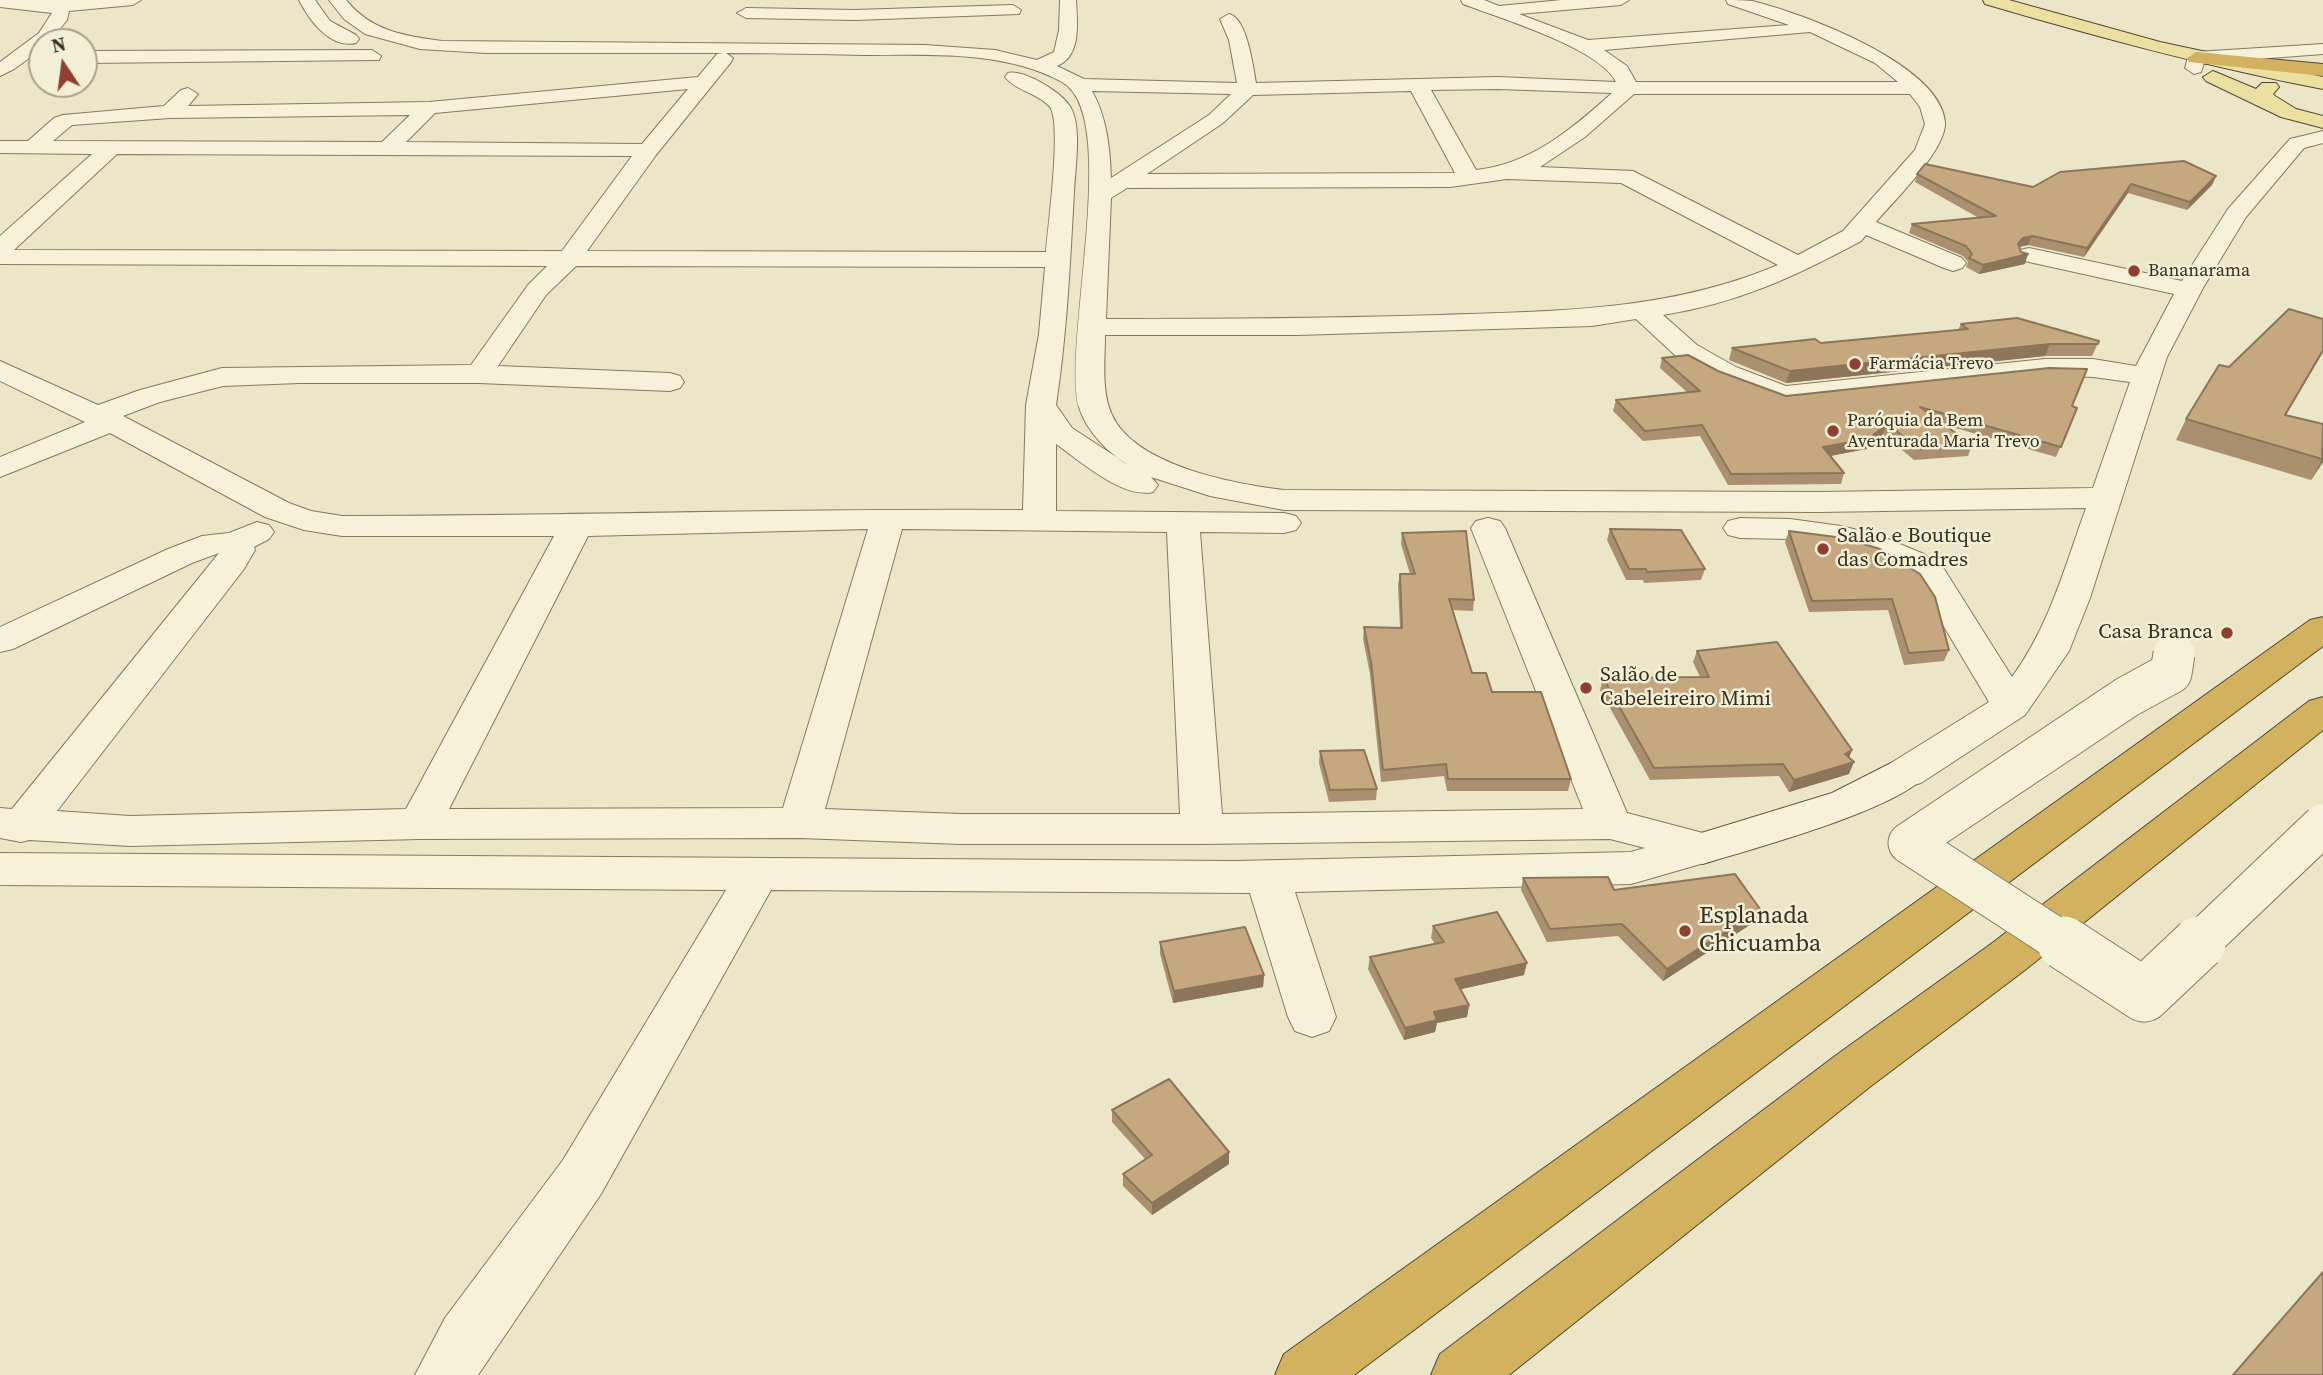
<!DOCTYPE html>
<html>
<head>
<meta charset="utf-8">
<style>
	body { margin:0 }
	#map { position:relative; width:2323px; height:1375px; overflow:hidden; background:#ebe6c7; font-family:"Source Serif 4",serif }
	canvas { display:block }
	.north { position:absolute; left:28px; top:28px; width:70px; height:70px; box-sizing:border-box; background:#f3efd6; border:2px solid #a8a28d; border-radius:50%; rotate:347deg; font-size:19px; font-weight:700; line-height:28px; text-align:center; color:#372f20 }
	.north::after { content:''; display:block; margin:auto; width:24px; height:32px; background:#904032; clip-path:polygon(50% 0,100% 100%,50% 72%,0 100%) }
</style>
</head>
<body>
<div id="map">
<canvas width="2323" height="1375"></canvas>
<div class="north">N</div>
</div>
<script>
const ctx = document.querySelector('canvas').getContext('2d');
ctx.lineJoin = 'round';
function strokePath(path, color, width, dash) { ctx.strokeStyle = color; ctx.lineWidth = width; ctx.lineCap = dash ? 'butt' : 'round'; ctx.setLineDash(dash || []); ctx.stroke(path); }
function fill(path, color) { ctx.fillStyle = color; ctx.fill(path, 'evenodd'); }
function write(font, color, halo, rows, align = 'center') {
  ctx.font = font + ' "Source Serif 4",serif'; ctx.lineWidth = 5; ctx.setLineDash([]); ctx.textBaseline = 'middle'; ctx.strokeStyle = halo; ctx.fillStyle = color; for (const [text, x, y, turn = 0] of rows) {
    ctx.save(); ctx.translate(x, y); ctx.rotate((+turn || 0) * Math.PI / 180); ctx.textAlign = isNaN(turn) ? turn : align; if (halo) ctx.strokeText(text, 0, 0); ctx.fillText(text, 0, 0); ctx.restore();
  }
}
const street = new Path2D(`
	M0,0H141L133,5L69,11L67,20L51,40L42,42V49L14,69L0,76V62L39,33L52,13L0,7Z
	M299,0H315L330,21L356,35L359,39L356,43C330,49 309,20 299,0Z
	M329,0H346C371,31 404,36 442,41L925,45L995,50L1037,60L1054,52L1059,30L1060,0H1076C1077,22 1082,56 1057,66L1084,79L1237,83L1229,40L1220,19L1229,14C1247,18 1253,66 1256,83L1498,77L1616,82C1600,48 1499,18 1463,4L1461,0H1484L1499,6L1562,0H1629L1621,5L1519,14L1588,40L1789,25L1728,4L1726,0C1734,0 1744,0 1752,1C1802,13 1940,64 1945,122C1947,149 1894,201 1876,222L1962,258L1966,263L1962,268L1953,271L1944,268L1866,235L1861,241C1794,277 1738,303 1663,315L1697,345L1736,367L1786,386L2045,359H2093L2136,366L2174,294L2020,260L2017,255L2020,250L2029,248L2182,281L2228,209L2290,139L2323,131V143L2304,148L2246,217L2203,288L2167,357L2090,598L2069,651L2025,715L1921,783L1906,787L1891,783L1885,773L1891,763L1989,702L1918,583L1899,569L1877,558L1841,546L1790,539L1740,538L1728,535L1723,528L1728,521L1740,518L1790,519L1841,526L1878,535L1924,554L1944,569L2012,677C2049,627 2065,566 2086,508L1818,512L1284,510L1210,496L1151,477L1158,485L1153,492C1123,499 1080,461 1056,444V511L1284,513L1296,516L1301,523L1296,530L1284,533L1200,532L1222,814L1583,809L1471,528L1476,521L1488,518L1500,521L1505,528L1627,813L1718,837L1725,848L1718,859L1631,884L1295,892L1336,1017L1329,1031L1312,1037L1295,1031L1288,1017L1250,893L771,890L601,1194L478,1375H415L445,1318L563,1160L726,890L0,885V853L1235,861L1631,852L1645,848L1610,839L1202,844H961L800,838L420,839L130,846L29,840L21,842L0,838V808L12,809L219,553L192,563L13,649L0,652V627L168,549L202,536L229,533L257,522L269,525L274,532L269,539L254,547L255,550L244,569L57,811L130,816L406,809L554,536H342L304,530L265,517L110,433L0,477V457L85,422L0,381V361L98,405L140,390L222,368L471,365L528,285L547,266L0,264V236L92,154L0,153V141H28L54,118L63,115L164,106L181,90L188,88L198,94L188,106L429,102L698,77L717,54L723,53H486L420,49L365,34L344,19ZM1810,32L1875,63L1898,82H1636L1627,66L1604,50ZM726,53C772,53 818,54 864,55C927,55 1005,50 1062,82C1122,115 1062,344 1079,407C1086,431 1109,454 1130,466L1072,428L1056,405C1067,333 1070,264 1074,192C1075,170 1082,128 1071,108C1063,93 1024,69 1008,73L1005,77C1016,91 1038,93 1050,107C1062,124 1048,226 1046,252L587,251L656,155L731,62L733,58ZM688,89L642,144L406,142L435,113ZM1498,89L1612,93C1572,129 1531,164 1476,170L1431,90ZM1092,91L1231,94L1209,115L1111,178C1110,148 1107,118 1092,91ZM1411,91L1455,173L1147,174L1223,123L1253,95ZM1634,94H1910L1920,107L1925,124L1915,150L1843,231L1798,255L1633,171L1540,167L1585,137ZM410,115L382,142L53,141L72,125L170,118ZM117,154L632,156L562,251L14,250ZM1507,179L1621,183L1778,265C1670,311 1556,311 1440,315C1329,318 1218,319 1106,319L1111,198L1127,188L1450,187ZM576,266L1045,267L1039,334L1026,405L1023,510C796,508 569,516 342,516L311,511L289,503L123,416L160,402L223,386L299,383H479L670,391L680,388L684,382L680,376L670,373L498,366L546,295ZM1636,319L1677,357L1716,379L1783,404L2045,375L2093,377L2130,382L2093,488L1818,492L1284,490C1235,484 1135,466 1112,415C1101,391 1105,360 1105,335H1297L1592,326ZM868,529L783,808L449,809L588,536ZM902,529L1167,532L1180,814H961L825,809Z
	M1013,5L1021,10L1019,14L855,20L746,18L737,13L746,8L855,10Z
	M2323,44V54L2204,63L2201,72L2194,74L2185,68L2189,54L2196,52Z
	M372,50L381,56L379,60L84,63V51Z`);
const secondary = new Path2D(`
	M1906,759L1921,763L1927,773C1905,808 1748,850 1703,864L1688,859L1681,848L1688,837L1832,793L1891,763Z`);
const primary = new Path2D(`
	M1983,0H2009L2160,42L2323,77V89C2209,67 2097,37 1985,4Z
	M2213,71L2256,89L2262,83H2276L2279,87L2273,94L2275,96L2296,109L2323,116V128L2281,117L2206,81L2203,77Z`);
const highway = new Path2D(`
	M2196,52L2323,64V76L2189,62L2187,58Z
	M2323,617V646L1354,1375H1275L1284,1354L2310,620Z
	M2323,697V730L2025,970L1871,1086L1509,1375H1431L1440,1354L1835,1056L1991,944L2309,701Z`);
strokePath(street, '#86795e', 2);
strokePath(secondary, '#675a41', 2);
strokePath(primary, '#544731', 2);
strokePath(highway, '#544731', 2);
fill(street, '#f6f2da');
fill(secondary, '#f6f2da');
fill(primary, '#ebe0a2');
fill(highway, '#d3b25f');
const streetBridgeFar1 = new Path2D(`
	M2066,945L1909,843L2127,697L2171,673L2174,654
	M2197,945L2323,825`);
const streetBridge = new Path2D(`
	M2064,943L2144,995L2199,943`);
strokePath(streetBridgeFar1, '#86795e', 43, []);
strokePath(streetBridge, '#86795e', 55, []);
strokePath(streetBridgeFar1, '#f6f2da', 41);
strokePath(streetBridge, '#f6f2da', 53);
fill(new Path2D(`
	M2060,172L2212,185L2187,210L2128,193L2084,257L2028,245L2019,247L2025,264L1979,274L1966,267L1968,262L1963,256L1909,233L1912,224L1979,218L1915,182L1917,174L2033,187Z
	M1961,324L2099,341L2092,356H2045L1786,383L1729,360L1732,348L1821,343L1958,330Z
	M2323,352L2286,415L2323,424V462L2311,480L2176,440L2186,419L2229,367Z
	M1662,358L1718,371L1786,396L2072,406L2077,408L2056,457L1945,425L1972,445L1968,456L1914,460L1883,434L1866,449L1830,456L1844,473L1841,484L1728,485L1700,436L1643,441L1613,411L1616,400L1688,393L1660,368Z
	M1610,529L1705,569L1701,580L1644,583L1643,580H1626L1607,540Z
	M1789,531L1844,538L1949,650L1944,661L1904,665L1888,610L1809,612L1785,542Z
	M1402,533L1474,600L1473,611L1452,610L1472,673L1492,692L1571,779L1568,791H1447L1444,776L1381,782L1370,674L1363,639L1364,627L1400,628L1398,585L1400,574H1410L1401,544Z
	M1697,651L1852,750L1849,758V774L1789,792L1779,776L1650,780L1600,690L1603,678L1700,677L1693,662Z
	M1320,751L1377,789L1376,800L1329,802L1319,763Z
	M1523,878L1614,890L1760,909L1756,921L1663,981L1618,936L1547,942L1521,890Z
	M1433,926L1524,975L1461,989L1469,1005L1467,1017L1437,1023L1435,1032L1404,1040L1368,969L1370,957L1435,944L1431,938Z
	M1160,942L1264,975L1263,987L1173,1003L1160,954Z
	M1112,1110L1229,1164L1152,1215L1123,1186V1174L1145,1159L1112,1122Z`), '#aa906e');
fill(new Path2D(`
	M2216,176L2212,185L2187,210L2190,202Z
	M2131,184L2128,193L2084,257L2087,248Z
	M2032,236L2028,245L2019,247L2018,244L2023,238Z
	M2028,254L2025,264L1979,274L1983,265Z
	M2050,344L2045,356L1786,383L1790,371Z
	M2323,350V352L2274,435L2285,415Z
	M1887,423L1883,434L1866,449L1820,458L1823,447Z
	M2323,458V462L2311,480L2322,459Z
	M1852,750L1847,762H1854L1849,774L1789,792L1794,780Z
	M1760,909L1756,921L1663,981L1667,969Z
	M1527,963L1524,975L1453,991L1455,979Z
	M1264,975L1263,987L1173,1003L1174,991Z
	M1469,1005L1467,1017L1437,1023L1435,1032L1404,1040L1405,1028L1434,1012Z
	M1229,1152V1164L1152,1215V1203Z`), '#8b765a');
const building = new Path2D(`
	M2184,161L2216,176L2190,202L2131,184L2087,248L2032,236L2023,238L2018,244L2021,252L2028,254L1983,265L1969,258L1972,254L1966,246L1912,224L1996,216L1917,174L1925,164L2033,187L2060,172Z
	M2289,309L2323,319V350L2285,415L2323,424L2322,459L2186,419L2219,365L2229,367Z
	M2017,318L2099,341L2098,344H2050L1790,371L1732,348L1815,339L1821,343L1968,329L1961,324Z
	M1688,355L1718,371L1786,396L2049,368L2087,369L2072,406L2077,408L2061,447L1920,407L1972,445L1918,449L1887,423L1869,439L1823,447L1844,473L1731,474L1702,425L1645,431L1616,400L1700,391L1662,358Z
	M1610,529L1681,530L1705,569L1647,572L1646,569H1629Z
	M1466,531L1474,600L1449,599L1472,673H1486L1492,692H1541L1571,779H1448L1446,764L1383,770L1371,662L1364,627L1402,628L1400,574H1415L1402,533Z
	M1789,531L1844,538L1880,549L1920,574L1935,597L1949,650L1909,653L1892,599L1812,601Z
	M1777,642L1852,750L1845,754L1854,762L1794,780L1783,764L1654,768L1603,678L1709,677L1697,651Z
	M1364,750L1377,789L1330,790L1320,751Z
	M1735,874L1760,909L1667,969L1622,924L1550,929L1523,878L1608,877L1614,890Z
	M1497,912L1527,963L1455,979L1469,1005L1434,1012L1437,1020L1405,1028L1370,957L1444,942L1433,926Z
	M1245,927L1264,975L1174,991L1160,942Z
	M1169,1079L1229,1152L1152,1203L1123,1174L1152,1155L1112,1110Z
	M2323,1272V1375H2233Z`);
fill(building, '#c6a880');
strokePath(building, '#8b765a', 2);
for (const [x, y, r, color] of [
	[2134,271,7,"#904032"],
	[1855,364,7,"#904032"],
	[1833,431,7,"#904032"],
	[1823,549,7,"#904032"],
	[2227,633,7,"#904032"],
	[1586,688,7,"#904032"],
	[1685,931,7,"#904032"]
]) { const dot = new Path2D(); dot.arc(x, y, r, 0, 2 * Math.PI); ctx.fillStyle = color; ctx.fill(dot); strokePath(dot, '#f3efd6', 2.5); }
write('18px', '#372f20', '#f3efd6', [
	["Bananarama",2148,271],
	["Farmácia Trevo",1869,364],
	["Paróquia da Bem",1847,421],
	["Aventurada Maria Trevo",1847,442]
], 'left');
write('21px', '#372f20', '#f3efd6', [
	["Salão e Boutique",1837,537],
	["das Comadres",1837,561],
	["Casa Branca",2213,633,"right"],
	["Salão de",1600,676],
	["Cabeleireiro Mimi",1600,700]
], 'left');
write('24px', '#372f20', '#f3efd6', [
	["Esplanada",1699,917],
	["Chicuamba",1699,945]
], 'left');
</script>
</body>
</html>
